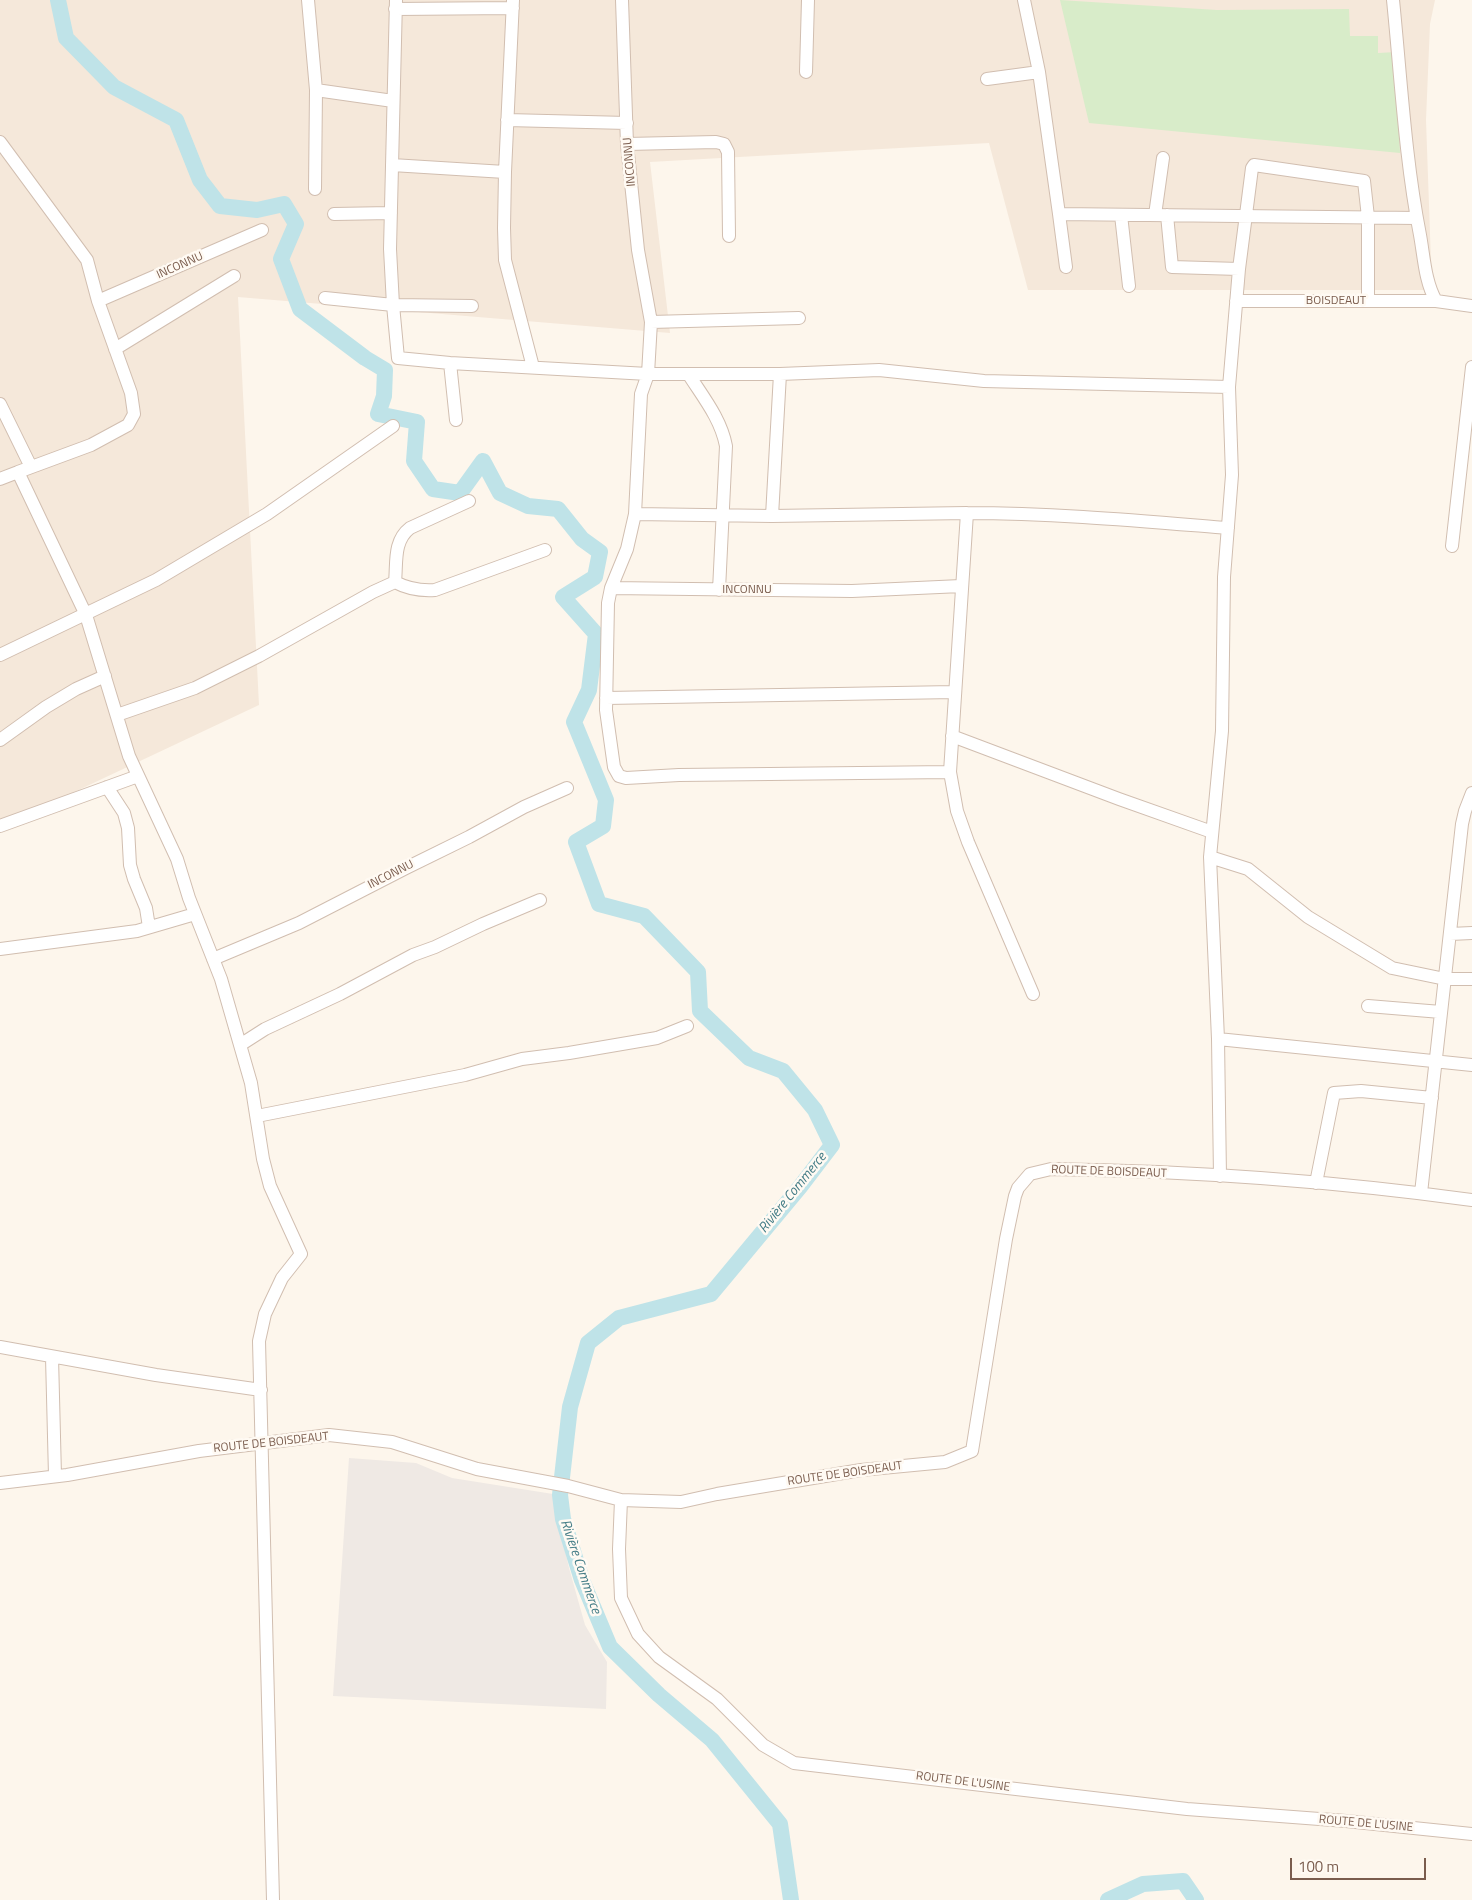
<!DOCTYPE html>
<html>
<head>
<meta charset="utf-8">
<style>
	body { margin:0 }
	#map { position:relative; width:1472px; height:1900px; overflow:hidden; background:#fdf6ec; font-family:"Titillium Web",sans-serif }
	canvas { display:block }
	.scale { position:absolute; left:1290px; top:1858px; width:136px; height:22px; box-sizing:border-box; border:2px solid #7a5c4d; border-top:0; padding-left:6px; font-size:15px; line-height:18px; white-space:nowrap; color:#7a5c4d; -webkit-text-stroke:4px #fffaf3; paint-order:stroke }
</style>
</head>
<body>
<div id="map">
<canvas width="1472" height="1900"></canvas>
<div class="scale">100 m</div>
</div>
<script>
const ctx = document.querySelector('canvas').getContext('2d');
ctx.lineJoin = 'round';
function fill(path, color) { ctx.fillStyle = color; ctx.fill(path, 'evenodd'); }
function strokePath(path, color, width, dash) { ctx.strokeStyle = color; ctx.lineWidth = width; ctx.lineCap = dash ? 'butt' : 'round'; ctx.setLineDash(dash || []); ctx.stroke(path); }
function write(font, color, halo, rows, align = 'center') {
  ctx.font = font + ' "Titillium Web",sans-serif'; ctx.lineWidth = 5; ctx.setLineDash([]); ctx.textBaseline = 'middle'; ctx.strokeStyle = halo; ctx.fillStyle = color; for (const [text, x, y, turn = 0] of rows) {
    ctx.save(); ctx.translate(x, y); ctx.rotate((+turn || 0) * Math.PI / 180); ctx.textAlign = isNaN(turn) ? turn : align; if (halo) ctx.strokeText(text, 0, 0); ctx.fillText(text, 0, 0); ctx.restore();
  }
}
fill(new Path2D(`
	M0,0H1435L1430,24L1426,120L1432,290H1028L989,143L650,162L670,333L238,297L259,705L0,827Z`), '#f5e8da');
fill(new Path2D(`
	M349,1458L416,1463L452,1478L553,1494L569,1568L585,1625L607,1662L606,1709L333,1696Z`), '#efe9e4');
fill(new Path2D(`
	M1060,0L1217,10L1349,9L1350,36H1378V53L1396,52L1400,153L1089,123Z`), '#d8ecc9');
strokePath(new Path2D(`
	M58,0L66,38L114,87L176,120L200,180L220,206L257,210L284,204L296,224L281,259L300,309L365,358L385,370L384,396L378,414L417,422L414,461L433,489L460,493L483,461L500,493L528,506L558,509L582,539L600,552L595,577L563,597L596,634L589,690L574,722L606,800L603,826L576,842L599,904L644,916L698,972L700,1011L749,1058L783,1071L815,1110L832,1145L800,1187L711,1294L619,1318L588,1343L570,1407L560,1495L563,1519L582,1580L610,1647L659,1695L712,1740L780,1824L791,1900
	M1108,1900L1143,1884L1183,1881L1196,1900`), '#bfe3e8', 16);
const minor = new Path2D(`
	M308,0L316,90L393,101
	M396,0L390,249L393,305L472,306
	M622,0L627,144L638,250L651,322L648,374L641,394L635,514L627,549L611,588L852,591L961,586
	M1024,0L1039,72L1059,214L1417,218
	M1393,0C1401,79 1405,158 1420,235C1424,257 1425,282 1436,301
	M395,9L513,8
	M806,72L808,0
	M987,79L1039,72
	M507,120L627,123
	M0,142L87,260L98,301L131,393L134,414L128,425L91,445L18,472
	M627,144L716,142L724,144L728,152L729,236
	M392,165L505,172L513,0
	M505,172L504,228L505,260L533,367
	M315,189L316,90
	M334,214L391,213
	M1059,214L1066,267
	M1121,215L1129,286
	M1155,215L1163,158
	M1167,215L1172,267L1239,269
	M325,298L393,305L398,358L450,363L648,374H780L879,370L984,381L1229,387
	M98,301L262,230
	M1236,301H1436L1472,306
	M651,322L799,318
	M115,349L234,276
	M450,363L456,420
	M780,374L772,516L967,513L950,772L957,811L968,842L1033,994
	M689,375C703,397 721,419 726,446L719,590
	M0,404L31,467
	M0,479L18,472L86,615L129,756L177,859L189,898L221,979L251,1083L263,1159L270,1186L301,1254L282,1278L265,1314L259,1341L273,1900
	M967,513C1054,513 1141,521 1228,528
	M635,514L772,516
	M1452,546L1472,367
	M395,582C397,563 393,541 410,528L469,501
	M611,588L608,603L606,710L614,767L619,776L626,778L679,775L950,772
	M0,655L156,580L267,514L393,426
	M606,698L954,692
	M117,715L195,688L259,656L373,592L395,582C408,589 420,591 435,590L545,550
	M952,736L1119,799L1212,832
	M0,740L46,707L76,689L105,676
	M107,787L124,813L128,828L130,865L134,879L146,908L149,927
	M0,826L138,776
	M1210,857L1248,869L1308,917L1392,968L1445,979H1472
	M1450,934L1472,933
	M0,949L137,931L195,914
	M213,959L299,923L406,868L469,837L524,807L567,788
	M1368,1006L1441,1012
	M1218,1039L1472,1065
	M240,1045L265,1029L340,994L413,955L435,947L483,924L540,900
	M257,1116L465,1075L522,1059L569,1053L657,1038L687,1026
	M1220,1176L1218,1039L1210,857L1222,731L1224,577L1232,475L1229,387L1239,269L1252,168L1254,165L1364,181L1368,217V301
	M1316,1183L1334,1093L1361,1091L1432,1098
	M1421,1193L1462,824L1465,811L1472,793
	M0,1347L156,1375L261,1390
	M52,1357L55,1476
	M0,1483L67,1475L199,1451L329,1435L392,1442L477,1469L568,1486L621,1500L681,1502L717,1494L861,1470L945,1462L972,1451L1006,1239L1015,1196L1018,1188L1030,1174L1051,1169C1192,1171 1333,1181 1472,1200
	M621,1500L619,1549L621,1598L638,1634L659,1657L717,1699L763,1745L794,1763L1187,1809L1346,1821L1472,1834`);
strokePath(minor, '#d1beb0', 14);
strokePath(minor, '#fff', 12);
write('12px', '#7a5c4d', '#fffaf3', [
	["INCONNU",630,162,-95],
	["INCONNU",180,266,-24],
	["BOISDEAUT",1336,301],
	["INCONNU",747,590],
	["INCONNU",391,875,-27],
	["ROUTE DE BOISDEAUT",1109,1172,2],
	["ROUTE DE BOISDEAUT",271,1443,-6],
	["ROUTE DE BOISDEAUT",845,1474,-8],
	["ROUTE DE L'USINE",963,1782,7],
	["ROUTE DE L'USINE",1366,1824,5]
]);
write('italic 14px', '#437c86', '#fffaf3', [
	["Rivière Commerce",793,1193,-51],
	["Rivière Commerce",580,1567,71]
]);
</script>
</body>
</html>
